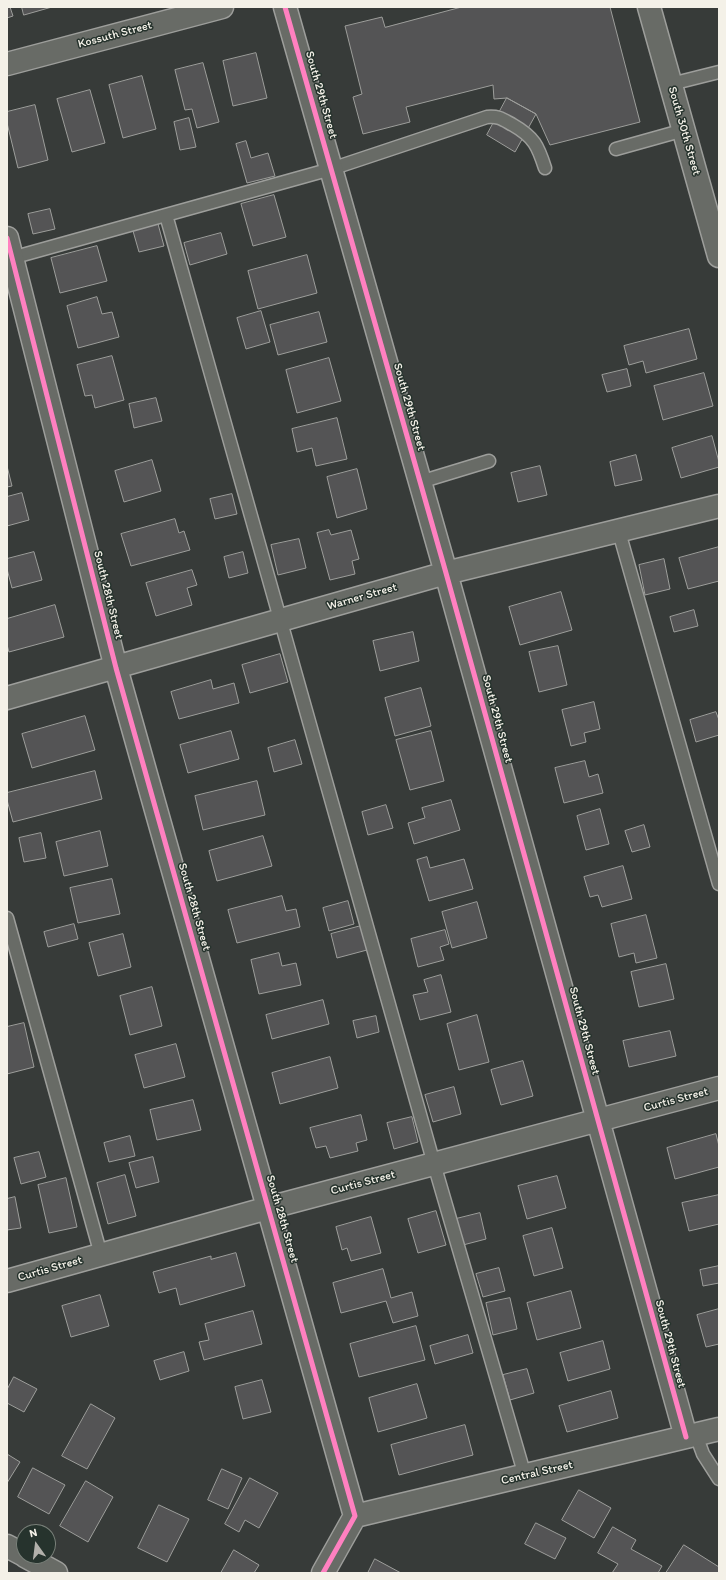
<!DOCTYPE html>
<html>
<head>
<meta charset="utf-8">
<style>
	body { margin:0 }
	#map { position:relative; width:726px; height:1580px; overflow:hidden; background:#373b39; font-family:Itim,sans-serif }
	canvas { display:block }
	.frame { position:absolute; inset:0; border:8px solid #f4f1e8; pointer-events:none }
	.north { position:absolute; left:16px; top:1524px; width:40px; height:40px; box-sizing:border-box; background:#26332d; border:1px solid #787f78; border-radius:50%; rotate:346deg; font-size:11px; font-weight:700; line-height:16px; text-align:center; color:#f4f1e8 }
	.north::after { content:''; display:block; margin:auto; width:14px; height:18px; background:#b2b1ab; clip-path:polygon(50% 0,100% 100%,50% 72%,0 100%) }
</style>
</head>
<body>
<div id="map">
<canvas width="726" height="1580"></canvas>
<div class="frame"></div>
<div class="north">N</div>
</div>
<script>
const ctx = document.querySelector('canvas').getContext('2d');
ctx.lineJoin = 'round';
function fill(path, color) { ctx.fillStyle = color; ctx.fill(path, 'evenodd'); }
function strokePath(path, color, width, dash) { ctx.strokeStyle = color; ctx.lineWidth = width; ctx.lineCap = dash ? 'butt' : 'round'; ctx.setLineDash(dash || []); ctx.stroke(path); }
function write(font, color, halo, rows, align = 'center') {
  ctx.font = font + ' Itim,sans-serif'; ctx.lineWidth = 3; ctx.setLineDash([]); ctx.textBaseline = 'middle'; ctx.strokeStyle = halo; ctx.fillStyle = color; for (const [text, x, y, turn = 0] of rows) {
    ctx.save(); ctx.translate(x, y); ctx.rotate((+turn || 0) * Math.PI / 180); ctx.textAlign = isNaN(turn) ? turn : align; if (halo) ctx.strokeText(text, 0, 0); ctx.fillText(text, 0, 0); ctx.restore();
  }
}
const building = new Path2D(`
	M7,7H10L13,16L7,18Z
	M22,7H52L24,15Z
	M462,7H610L640,122L550,145L536,114L507,98L494,99L493,85L406,107L410,122L363,134L353,97L362,94L345,26L382,17L385,27Z
	M256,53L267,98L233,106L223,61Z
	M203,63L219,122L197,128L192,109L185,110L175,70Z
	M142,76L156,129L123,138L109,85Z
	M90,90L105,143L72,152L57,99Z
	M507,98L536,114L515,152L487,135Z
	M35,105L48,160L18,168L7,123V112Z
	M189,118L196,147L180,150L174,122Z
	M246,141L251,158L268,153L275,176L247,183L236,144Z
	M274,195L286,237L253,246L241,204Z
	M50,209L55,229L33,234L28,214Z
	M158,224L164,246L139,252L133,231Z
	M221,233L227,254L190,265L184,243Z
	M97,246L107,281L60,293L51,258Z
	M307,255L317,293L258,309L248,271Z
	M97,297L102,314L112,312L119,337L78,348L67,306Z
	M261,311L270,342L246,349L237,318Z
	M319,312L327,342L278,355L270,325Z
	M689,329L697,359L646,373L643,361L629,365L624,346Z
	M112,356L124,400L95,408L92,395L85,396L77,365Z
	M329,358L341,401L297,413L286,370Z
	M627,369L631,386L607,392L602,375Z
	M704,373L713,406L663,420L654,386Z
	M156,398L162,421L134,428L129,404Z
	M337,418L347,459L316,466L312,448L297,452L292,429Z
	M712,436L719,462V467L681,478L672,448Z
	M636,455L642,480L615,486L610,462Z
	M152,460L161,491L124,502L115,471Z
	M7,466L12,486L7,487Z
	M540,466L547,495L518,502L511,473Z
	M357,469L367,509L337,518L327,477Z
	M22,493L29,520L7,526V497Z
	M232,494L237,514L215,519L210,499Z
	M175,519L179,533L184,531L190,550L131,566L121,534Z
	M329,530L331,535L351,530L359,559L352,561L355,574L330,580L317,533Z
	M299,539L306,568L278,575L271,545Z
	M719,547V581L688,589L679,558Z
	M34,552L42,580L12,588L7,569V559Z
	M243,552L248,573L229,578L224,557Z
	M664,559L670,589L645,595L639,565Z
	M192,570L197,585L187,588L192,605L156,616L146,583Z
	M561,592L572,630L520,645L509,607Z
	M55,605L64,637L9,652L7,645V619Z
	M694,610L698,626L674,632L670,617Z
	M413,632L419,661L380,671L373,641Z
	M558,646L567,685L539,692L529,652Z
	M280,654L288,682L250,693L242,665Z
	M211,680L213,689L234,683L239,703L179,719L171,692Z
	M421,688L431,726L395,736L385,698Z
	M594,702L600,729L584,733L586,742L571,746L562,710Z
	M716,712L719,720V735L696,742L690,720Z
	M85,716L95,750L32,768L22,734Z
	M231,731L239,759L188,773L180,745Z
	M431,731L444,781L410,790L396,740Z
	M295,740L302,764L274,772L268,748Z
	M585,761L589,777L598,774L603,793L564,803L555,768Z
	M95,771L102,799L13,822L7,800V793Z
	M257,781L265,815L203,830L195,796Z
	M451,800L460,830L414,844L408,823L425,818L422,808Z
	M386,805L393,828L368,835L362,812Z
	M600,809L609,844L586,850L577,816Z
	M644,825L650,847L632,852L625,831Z
	M100,831L108,866L64,876L56,842Z
	M41,833L46,858L24,862L19,838Z
	M263,836L272,866L217,881L209,851Z
	M427,857L430,868L464,859L473,889L429,901L417,860Z
	M623,866L632,899L602,907L598,895L590,897L584,877Z
	M112,879L120,914L78,923L70,888Z
	M282,896L286,911L296,909L300,927L237,943L228,910Z
	M348,901L354,924L329,931L323,908Z
	M477,902L487,938L452,948L442,912Z
	M646,915L657,958L636,963L634,953L619,957L611,924Z
	M74,924L78,939L48,947L44,932Z
	M361,926L367,950L337,958L331,934Z
	M445,930L449,944L440,947L444,960L418,967L411,939Z
	M123,934L131,967L98,976L89,943Z
	M279,953L282,966L296,963L301,985L259,994L251,960Z
	M666,964L674,999L639,1007L631,972Z
	M441,975L451,1012L420,1020L413,995L428,992L424,980Z
	M152,987L162,1026L130,1035L120,996Z
	M323,1000L329,1024L272,1039L266,1015Z
	M477,1015L489,1062L459,1070L447,1024Z
	M376,1016L379,1032L357,1038L353,1021Z
	M24,1023L34,1067L7,1074V1027Z
	M670,1031L676,1056L629,1067L623,1041Z
	M176,1044L185,1077L144,1088L135,1055Z
	M330,1057L338,1088L280,1104L272,1073Z
	M523,1061L533,1096L501,1105L491,1070Z
	M454,1087L461,1114L433,1122L425,1095Z
	M193,1100L201,1130L157,1140L150,1110Z
	M361,1115L367,1140L356,1143L358,1151L330,1158L326,1146L316,1148L310,1128Z
	M412,1117L418,1142L394,1149L387,1123Z
	M716,1134L719,1146V1167L675,1179L667,1148Z
	M130,1136L135,1156L109,1162L104,1143Z
	M39,1152L46,1177L21,1184L14,1158Z
	M153,1157L159,1182L136,1188L129,1163Z
	M125,1175L136,1216L108,1224L97,1183Z
	M557,1176L566,1208L527,1219L518,1186Z
	M66,1178L77,1227L49,1233L38,1185Z
	M719,1195V1224L689,1231L682,1203Z
	M15,1197L21,1228L7,1230V1199Z
	M436,1211L446,1245L418,1253L408,1219Z
	M480,1213L486,1239L463,1245L456,1219Z
	M371,1217L381,1253L351,1261L347,1248L342,1250L336,1227Z
	M552,1228L563,1268L534,1276L523,1236Z
	M236,1253L245,1286L180,1305L176,1288L159,1293L153,1272L211,1256V1259Z
	M719,1266V1283L703,1286L700,1270Z
	M499,1268L505,1291L483,1297L476,1274Z
	M383,1269L391,1298L412,1292L418,1316L393,1323L386,1301L341,1313L333,1283Z
	M571,1291L581,1328L537,1340L527,1303Z
	M100,1295L109,1326L71,1337L62,1306Z
	M510,1298L517,1329L493,1335L486,1303Z
	M719,1309V1344L706,1347L697,1315Z
	M253,1311L262,1344L204,1360L199,1342L209,1340L205,1324Z
	M416,1326L425,1360L359,1377L350,1344Z
	M468,1335L473,1353L435,1364L430,1346Z
	M603,1341L610,1369L568,1381L560,1353Z
	M184,1352L189,1371L160,1380L154,1361Z
	M527,1369L534,1393L510,1400L503,1375Z
	M14,1377L37,1389L24,1412L7,1403V1390Z
	M262,1380L271,1412L243,1419L235,1387Z
	M417,1384L427,1418L378,1432L369,1398Z
	M611,1391L618,1418L567,1432L559,1406Z
	M91,1404L115,1418L87,1469L62,1456Z
	M465,1425L473,1455L399,1475L391,1445Z
	M7,1454L20,1462L7,1483Z
	M33,1468L65,1485L49,1514L18,1497Z
	M222,1469L242,1478L228,1509L208,1500Z
	M250,1478L278,1493L259,1528L245,1520L239,1532L225,1524Z
	M86,1481L113,1497L88,1542L60,1526Z
	M579,1490L611,1508L594,1538L562,1520Z
	M159,1505L189,1519L167,1562L138,1548Z
	M536,1523L566,1538L555,1559L525,1544Z
	M613,1527L636,1540L631,1549L662,1566L658,1573H612L618,1564L598,1553Z
	M684,1545L719,1567V1573H666Z
	M234,1550L259,1565L254,1573H221Z
	M375,1559L401,1573H368Z`);
fill(building, '#545455');
strokePath(building, '#9d9e9b', 1);
const service = new Path2D(`
	M671,84L719,72
	M616,149L684,130
	M166,215L434,1164L525,1476
	M8,259L331,169L487,117C499,116 502,119 513,125C534,137 538,146 545,168
	M420,482L489,461
	M619,532L719,884
	M7,918L101,1255
	M696,1435L703,1454L719,1479`);
const minor = new Path2D(`
	M285,7L446,573L686,1437
	M649,7L719,256
	M7,238L116,668L355,1516L323,1573
	M7,698L446,573L719,506
	M7,1281L268,1208L719,1088
	M355,1516L719,1429`);
const tertiary = new Path2D(`
	M7,64L222,7`);
const secondary = new Path2D(`
	M7,1546L24,1555
	M25,1556L56,1573`);
strokePath(service, '#9d9e9b', 15);
strokePath(minor, '#9d9e9b', 25);
strokePath(tertiary, '#9d9e9b', 25);
strokePath(secondary, '#9d9e9b', 25);
strokePath(service, '#686b66', 12);
strokePath(minor, '#686b66', 22);
strokePath(tertiary, '#686b66', 22);
strokePath(secondary, '#686b66', 22);
strokePath(new Path2D(`
	M285,7L446,573L686,1437
	M7,238L116,668L355,1516L323,1573`), '#ff80c0', 5);
write('12px', '#f4f1e8', '#26332d', [
	["Kossuth Street",115,35,-15],
	["South 29th Street",321,95,74],
	["South 30th Street",684,131,74],
	["South 29th Street",409,407,74],
	["South 28th Street",108,595,76],
	["Warner Street",362,597,-16],
	["South 29th Street",497,719,75],
	["South 28th Street",194,907,74],
	["South 29th Street",584,1031,75],
	["Curtis Street",676,1100,-15],
	["Curtis Street",363,1183,-15],
	["South 28th Street",282,1219,74],
	["Curtis Street",50,1269,-16],
	["South 29th Street",670,1344,75],
	["Central Street",537,1473,-13]
]);
</script>
</body>
</html>
